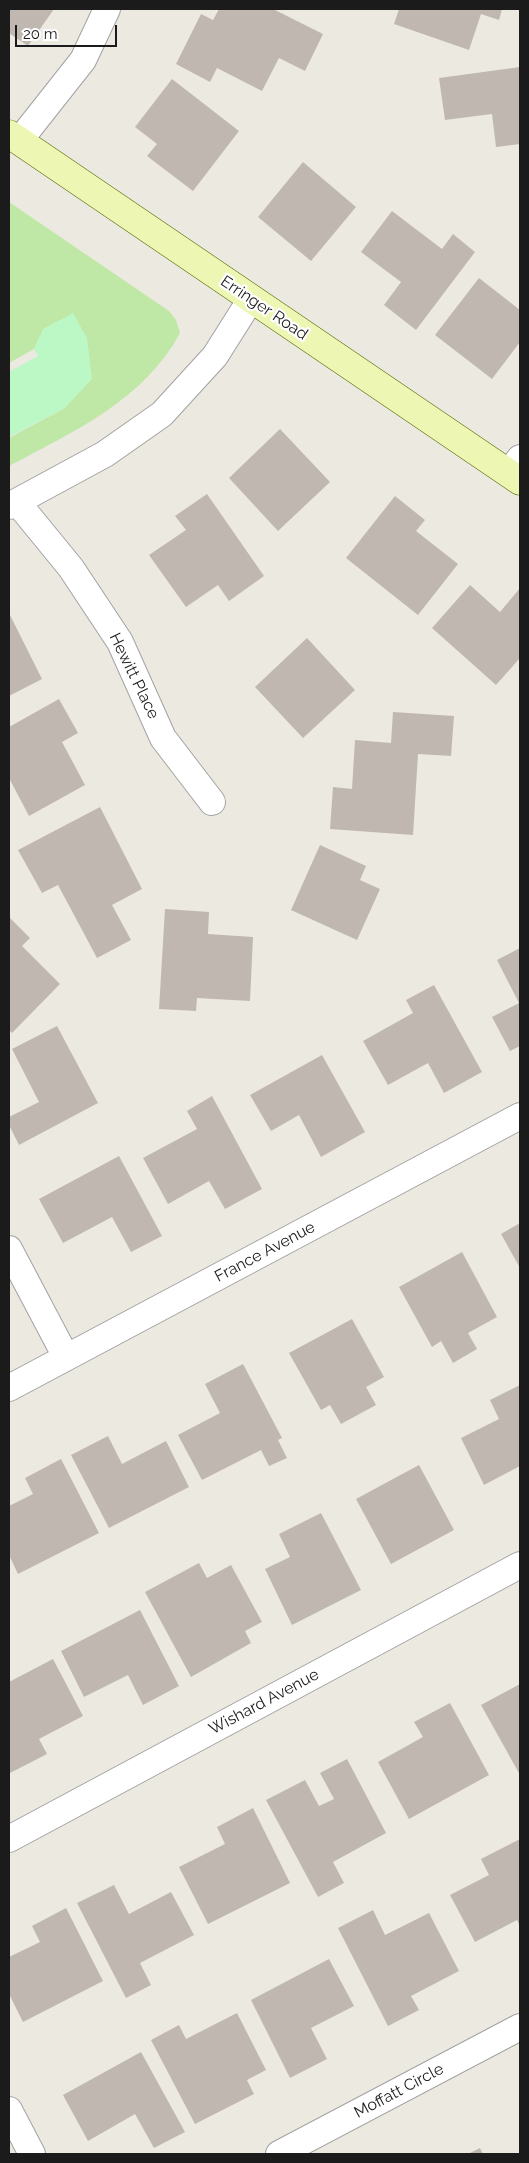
<!DOCTYPE html>
<html>
<head>
<meta charset="utf-8">
<style>
	body { margin:0 }
	#map { position:relative; width:529px; height:2163px; overflow:hidden; background:#ece9e0; font-family:Raleway,sans-serif }
	canvas { display:block }
	.frame { position:absolute; inset:0; border:10px solid #1b1b1b; pointer-events:none }
	.scale { position:absolute; left:15px; top:25px; width:102px; height:22px; box-sizing:border-box; border:2px solid #1b1b1b; border-top:0; padding-left:6px; font-size:15px; line-height:18px; white-space:nowrap; color:#1b1b1b; -webkit-text-stroke:4px #fff; paint-order:stroke }
</style>
</head>
<body>
<div id="map">
<canvas width="529" height="2163"></canvas>
<div class="frame"></div>
<div class="scale">20 m</div>
</div>
<script>
const ctx = document.querySelector('canvas').getContext('2d');
ctx.lineJoin = 'round';
function fill(path, color) { ctx.fillStyle = color; ctx.fill(path, 'evenodd'); }
function strokePath(path, color, width, dash) { ctx.strokeStyle = color; ctx.lineWidth = width; ctx.lineCap = dash ? 'butt' : 'round'; ctx.setLineDash(dash || []); ctx.stroke(path); }
function write(font, color, halo, rows, align = 'center') {
  ctx.font = font + ' Raleway,sans-serif'; ctx.lineWidth = 4.5; ctx.setLineDash([]); ctx.textBaseline = 'middle'; ctx.strokeStyle = halo; ctx.fillStyle = color; for (const [text, x, y, turn = 0] of rows) {
    ctx.save(); ctx.translate(x, y); ctx.rotate((+turn || 0) * Math.PI / 180); ctx.textAlign = isNaN(turn) ? turn : align; if (halo) ctx.strokeText(text, 0, 0); ctx.fillText(text, 0, 0); ctx.restore();
  }
}
fill(new Path2D(`
	M9,202L169,311L176,320L180,333C144,400 73,432 9,466V438L65,408L44,329L34,349L9,363Z`), '#bfe7a6');
fill(new Path2D(`
	M73,313L87,338L92,379L65,408L9,437V372L38,356L34,349L43,329Z`), '#bcf7c6');
fill(new Path2D(`
	M9,9H54L28,46L9,33Z
	M219,9H273L323,34L305,71L279,58L262,91L217,68L210,82L176,64L201,14L213,20Z
	M399,9H502L499,20L481,14L469,50L394,24Z
	M520,67V144L496,147L492,114L445,120L439,78Z
	M172,79L239,131L193,191L147,156L157,144L135,127Z
	M303,162L356,207L311,261L258,217Z
	M392,211L442,249L453,234L475,252L416,330L384,305L401,282L361,252Z
	M479,278L520,310V342L492,379L435,335Z
	M280,429L330,482L278,531L229,478Z
	M207,494L264,576L229,601L218,585L186,607L149,555L186,530L175,516Z
	M395,496L425,520L416,531L458,564L418,615L346,558Z
	M470,585L500,612L520,588V658L496,685L432,628Z
	M10,615L42,679L9,696V616Z
	M307,638L355,690L303,738L255,687Z
	M59,699L78,733L62,742L85,785L29,816L9,778V727Z
	M393,712L454,716L451,756L418,754L413,835L330,829L333,787L352,789L355,740L391,743Z
	M100,807L142,889L112,905L131,940L97,958L58,885L42,893L18,850Z
	M320,845L366,866L360,880L380,889L357,940L291,910Z
	M165,909L209,912L208,934L253,937L250,1001L197,998L196,1011L159,1009Z
	M9,917L30,938L22,946L60,984L12,1033L9,1030Z
	M520,948V1046L510,1051L492,1017L519,1003L497,960Z
	M434,985L482,1072L444,1093L428,1063L388,1085L363,1041L413,1013L406,1000Z
	M57,1026L98,1103L19,1145L9,1125V1117L39,1102L12,1049Z
	M322,1055L365,1132L321,1157L299,1115L271,1131L250,1095Z
	M212,1096L262,1189L225,1209L209,1181L168,1204L143,1158L197,1129L187,1111Z
	M119,1156L162,1236L131,1252L112,1217L63,1243L39,1199Z
	M520,1223V1268L501,1234Z
	M462,1252L497,1317L468,1333L477,1349L453,1363L441,1341L432,1347L399,1287Z
	M352,1319L384,1377L366,1387L376,1405L341,1424L330,1405L321,1410L289,1353Z
	M243,1364L282,1438L278,1440L287,1458L269,1466L261,1450L202,1480L178,1435L220,1413L205,1384Z
	M520,1385V1466L484,1485L461,1438L499,1419L490,1400Z
	M108,1436L122,1464L166,1441L189,1487L109,1528L71,1455Z
	M61,1459L99,1533L18,1574L9,1555V1506L33,1494L25,1478Z
	M419,1465L454,1530L391,1564L356,1499Z
	M321,1513L361,1590L292,1625L265,1569L290,1557L279,1534Z
	M199,1563L207,1578L231,1565L262,1622L245,1631L251,1643L191,1677L145,1592Z
	M140,1610L179,1686L143,1705L128,1675L84,1697L61,1651Z
	M53,1659L83,1716L39,1739L47,1754L10,1773L9,1770V1682Z
	M520,1684V1775L481,1705Z
	M450,1703L489,1775L409,1819L378,1762L423,1737L414,1722Z
	M347,1759L386,1833L333,1862L344,1883L318,1897L266,1800L305,1780L319,1806L334,1799L320,1773Z
	M253,1808L290,1883L208,1924L179,1867L225,1844L217,1827Z
	M520,1839V1926L517,1920L475,1942L450,1895L489,1875L481,1859Z
	M114,1885L129,1914L171,1892L194,1935L140,1963L151,1985L126,1998L77,1903Z
	M66,1908L103,1981L23,2022L9,1994V1957L40,1942L32,1926Z
	M373,1910L385,1935L429,1913L459,1971L411,1996L419,2010L388,2026L338,1928Z
	M329,1959L354,2006L311,2028L327,2059L290,2078L251,2000Z
	M237,2013L266,2070L247,2080L254,2094L195,2124L151,2040L179,2025L186,2039Z
	M141,2052L185,2132L154,2148L135,2114L88,2141L63,2095Z
	M480,2148L483,2154H468Z`), '#c0b8b0');
const street = new Path2D(`
	M19,141L83,60L107,9
	M509,473L520,458
	M17,502L71,568L120,642L163,738L212,802
	M9,506L105,454L162,414L215,356L251,299
	M9,1249L66,1357
	M9,1388L520,1116
	M9,1839L520,1565
	M9,2110L32,2154
	M279,2154L520,2027`);
const secondary = new Path2D(`
	M9,134L520,481`);
strokePath(street, '#a2a2a2', 28);
strokePath(secondary, '#576c07', 29);
strokePath(street, '#fff', 26);
strokePath(secondary, '#edf7b3', 28);
write('16px', '#1b1b1b', '#fff', [
	["Erringer Road",264,308,34],
	["Hewitt Place",134,676,64],
	["France Avenue",265,1252,-28],
	["Wishard Avenue",264,1702,-28],
	["Moffatt Circle",399,2091,-28]
]);
</script>
</body>
</html>
